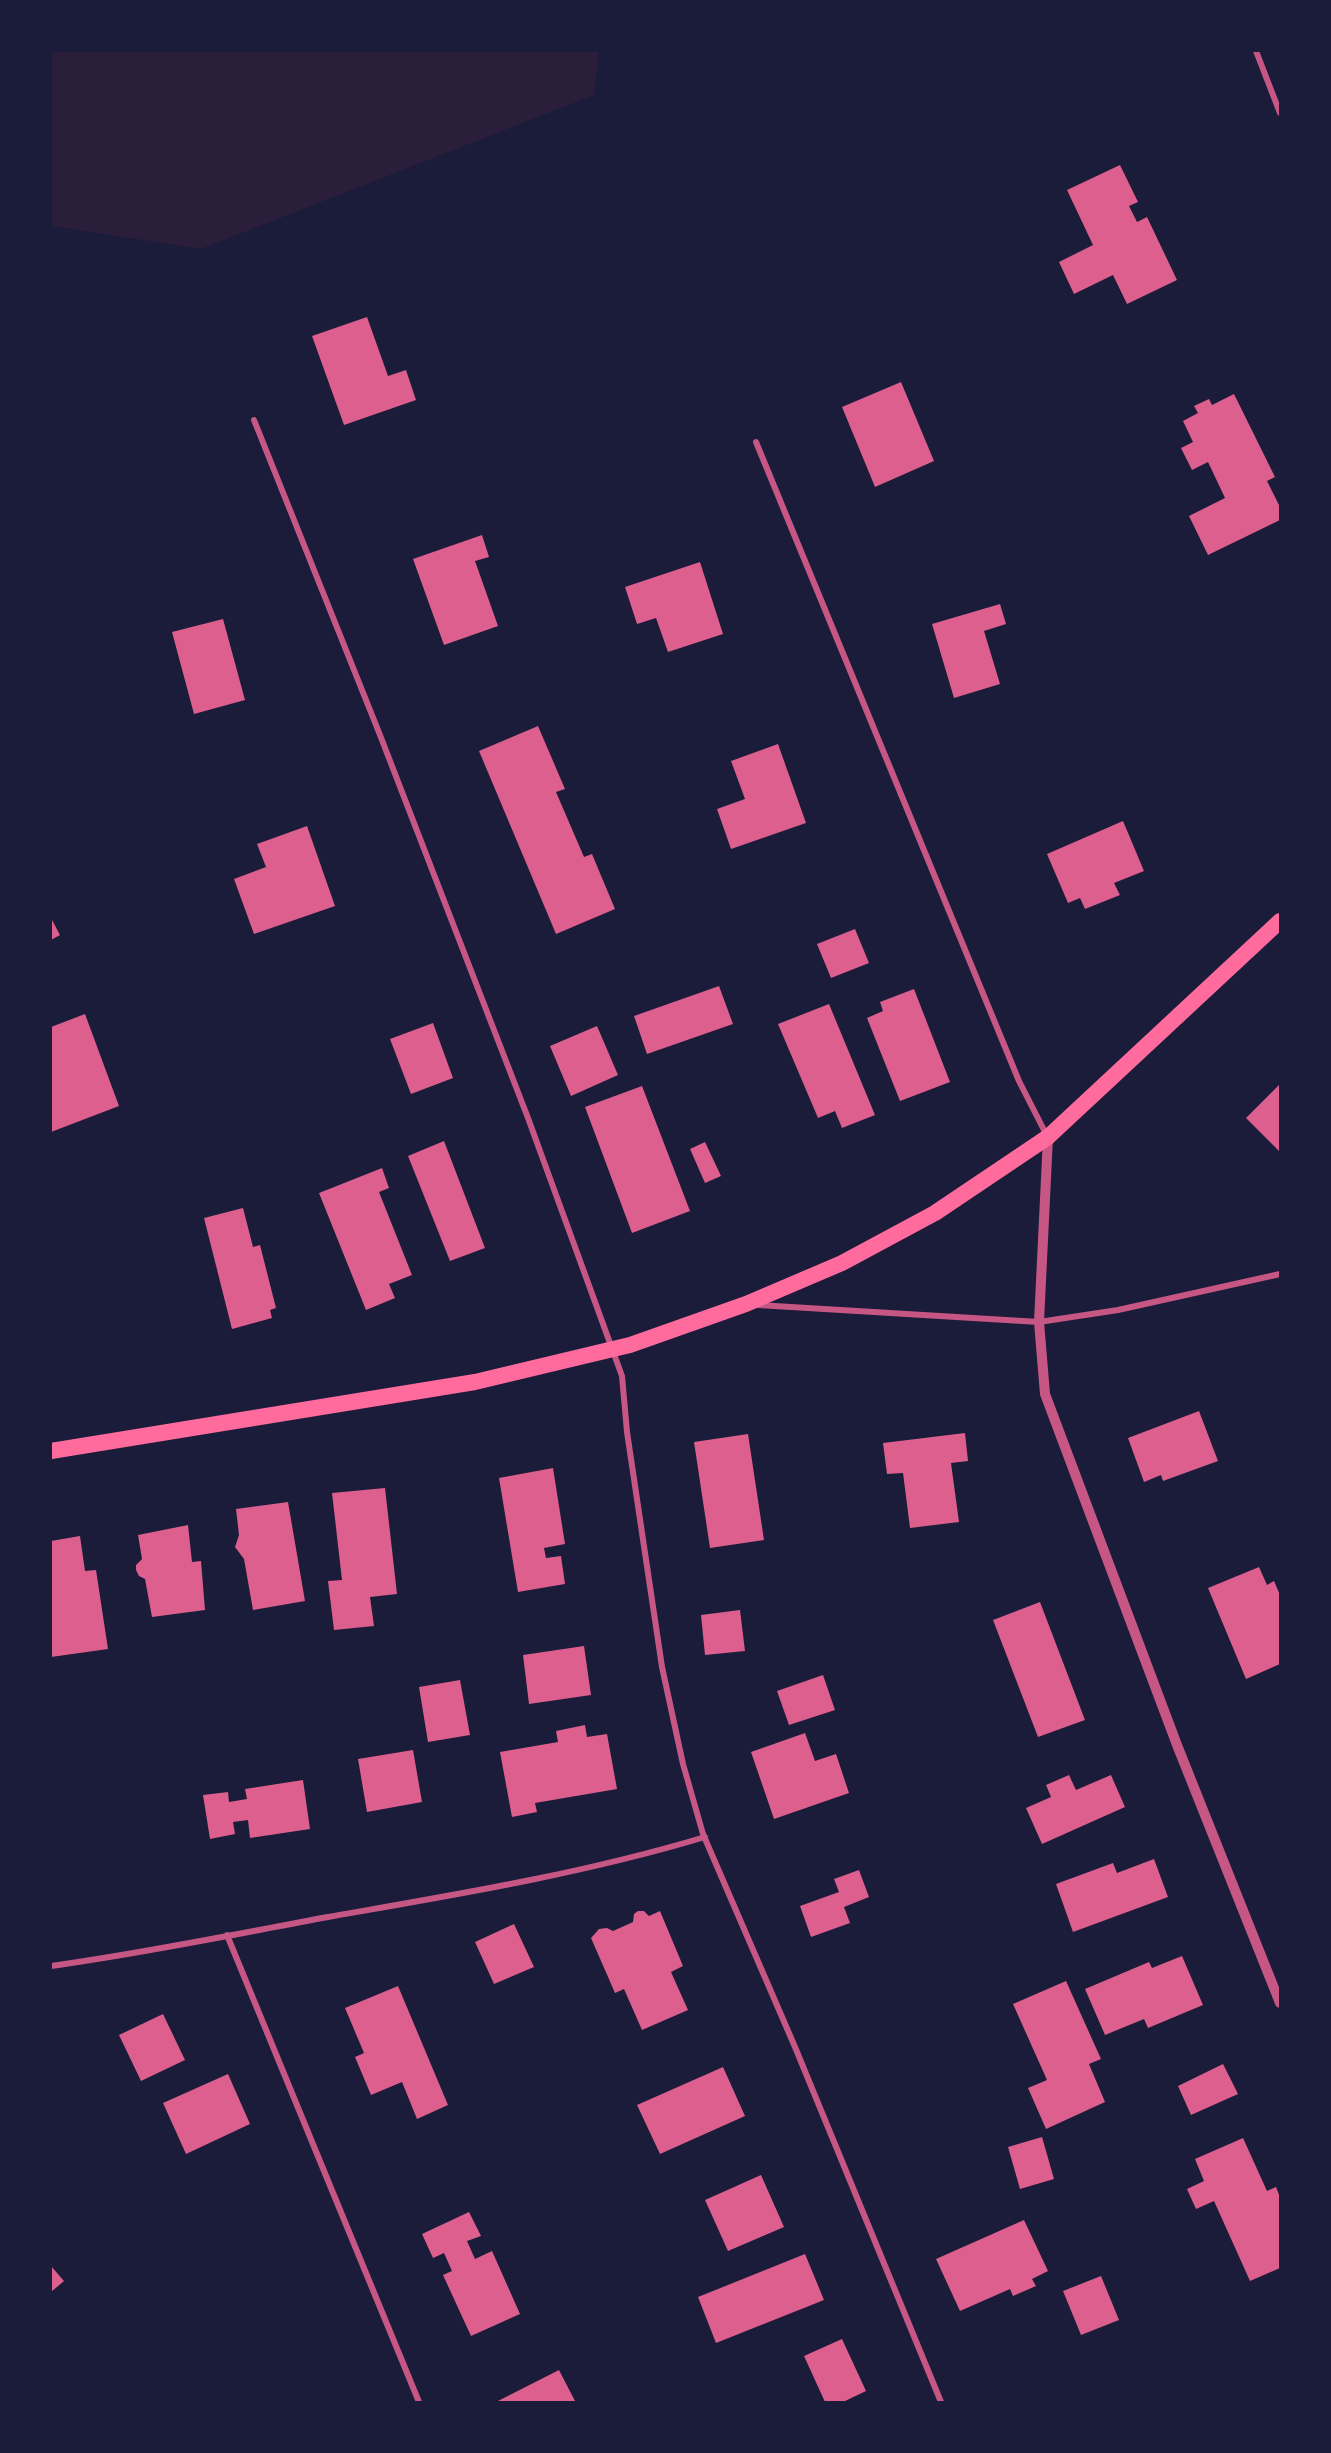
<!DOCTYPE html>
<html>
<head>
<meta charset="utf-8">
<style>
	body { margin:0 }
	#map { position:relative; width:1331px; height:2453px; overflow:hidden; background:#1b1b3a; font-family:Rubik,sans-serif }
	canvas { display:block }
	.frame { position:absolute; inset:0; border:52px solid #1b1b3a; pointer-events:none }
</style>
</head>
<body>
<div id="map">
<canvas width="1331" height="2453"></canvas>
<div class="frame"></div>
</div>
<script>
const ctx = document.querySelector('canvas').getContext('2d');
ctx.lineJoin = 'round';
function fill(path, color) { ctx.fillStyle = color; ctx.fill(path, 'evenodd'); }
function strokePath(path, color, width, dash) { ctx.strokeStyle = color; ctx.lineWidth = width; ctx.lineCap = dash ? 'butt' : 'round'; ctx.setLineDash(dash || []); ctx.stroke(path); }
fill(new Path2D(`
	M51,51H599L594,95L201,249L51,226Z`), '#2a1e3b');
fill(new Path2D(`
	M1120,165L1138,202L1129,206L1137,222L1147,217L1177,280L1127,304L1113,275L1074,294L1059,262L1093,245L1067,190Z
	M367,317L388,376L406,370L416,400L344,425L312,336Z
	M901,382L934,461L875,487L842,407Z
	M1234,394L1275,477L1267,481L1280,507V520L1208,555L1189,516L1225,498L1208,462L1192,470L1181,448L1193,442L1183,421L1198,413L1194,406L1209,399L1212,405Z
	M482,535L489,557L475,561L498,626L444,645L413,559Z
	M700,562L723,634L668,652L656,618L637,624L625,587Z
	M1000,604L1006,624L984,631L1000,684L954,698L932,624Z
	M223,619L245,700L194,714L172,632Z
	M538,726L565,789L556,792L584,857L592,854L615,909L556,934L479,751Z
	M778,744L806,823L731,849L717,809L745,799L731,761Z
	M1123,821L1144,871L1114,883L1120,895L1085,909L1080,898L1068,903L1047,854Z
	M307,826L335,906L254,934L234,879L266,867L257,844Z
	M51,918L60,935L51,940Z
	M855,929L869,963L831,978L817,944Z
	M719,986L733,1024L647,1054L634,1016Z
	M914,989L950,1082L900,1101L867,1018L883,1011L880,1002Z
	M829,1004L875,1115L842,1128L835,1111L818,1118L778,1024Z
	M85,1014L119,1106L51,1132V1027Z
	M433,1023L453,1078L411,1094L390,1039Z
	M597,1026L618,1075L571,1096L550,1046Z
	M1280,1084V1152L1246,1118Z
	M642,1086L690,1211L632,1233L585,1107Z
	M444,1141L485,1248L450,1261L408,1156Z
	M705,1142L721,1176L705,1183L690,1149Z
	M382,1168L389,1188L379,1192L412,1275L389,1284L395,1298L366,1310L319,1193Z
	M243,1208L253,1247L260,1245L276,1308L270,1310L272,1318L232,1329L204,1218Z
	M1199,1411L1218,1461L1163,1481L1161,1475L1144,1482L1128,1438Z
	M965,1433L968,1461L951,1463L959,1522L910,1528L903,1473L887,1474L883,1443Z
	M748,1434L764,1540L710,1548L694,1442Z
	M553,1468L565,1544L544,1548L546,1558L561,1556L565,1584L518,1592L499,1478Z
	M385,1488L397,1594L370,1597L374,1626L334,1630L328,1581L342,1580L332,1493Z
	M288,1502L305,1601L253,1610L244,1559L235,1547L239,1535L236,1509Z
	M188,1525L192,1562L201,1561L205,1610L152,1617L145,1579L139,1576L136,1570V1565L142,1559L138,1535Z
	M80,1536L85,1571L96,1570L108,1649L51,1657V1541Z
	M1259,1567L1267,1585L1274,1581L1280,1595V1664L1246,1679L1208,1588Z
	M1040,1602L1085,1720L1038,1737L993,1620Z
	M740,1610L745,1651L705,1655L701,1615Z
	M584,1646L591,1695L529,1704L523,1655Z
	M823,1675L835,1710L789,1725L777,1691Z
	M460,1680L470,1735L428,1742L419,1687Z
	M585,1725L587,1737L607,1734L617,1789L535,1803L537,1812L512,1817L500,1752L558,1742L556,1731Z
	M805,1733L815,1761L836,1754L849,1793L774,1819L751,1752Z
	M413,1750L422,1802L367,1812L358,1759Z
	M1069,1775L1076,1790L1111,1775L1125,1807L1042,1844L1026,1808L1051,1797L1046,1785Z
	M303,1780L310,1829L250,1838L248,1820L233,1822L235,1834L210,1839L203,1795L228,1792L229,1802L247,1799L245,1789Z
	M1154,1859L1168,1897L1073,1932L1056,1884L1113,1863L1117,1873Z
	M859,1870L869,1897L844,1907L850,1923L811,1937L800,1906L839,1892L834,1879Z
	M638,1911H644L649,1916L660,1911L683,1966L671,1972L688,2010L642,2030L624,1989L615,1993L591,1938L599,1929L607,1928L613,1931L633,1922L634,1914Z
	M514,1924L534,1967L494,1984L475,1942Z
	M1182,1956L1203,2005L1148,2028L1144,2019L1105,2035L1085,1989L1149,1962L1152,1968Z
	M1066,1981L1101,2059L1089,2064L1105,2102L1046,2129L1028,2088L1047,2080L1013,2004Z
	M398,1986L448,2105L417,2119L402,2082L371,2095L355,2057L364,2053L345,2008Z
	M163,2014L185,2060L141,2081L119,2035Z
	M1223,2064L1238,2094L1191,2115L1178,2086Z
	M723,2067L745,2116L660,2154L637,2105Z
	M228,2074L250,2124L186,2154L163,2103Z
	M1042,2137L1054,2179L1020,2189L1008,2147Z
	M1243,2138L1267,2191L1276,2187L1280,2197V2268L1250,2281L1214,2201L1196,2209L1187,2189L1204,2181L1195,2159Z
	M761,2175L784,2227L728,2251L705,2200Z
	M469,2212L481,2236L467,2241L475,2259L492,2251L520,2314L471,2336L443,2275L452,2271L444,2253L433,2258L422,2234Z
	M1024,2220L1048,2271L1032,2279L1036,2286L1013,2296L1010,2289L960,2311L936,2259Z
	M805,2254L824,2300L716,2343L698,2297Z
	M51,2266L64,2281L51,2292Z
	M1101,2276L1119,2320L1081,2335L1063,2291Z
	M842,2339L866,2391L843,2402H825L804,2356Z
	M559,2370L575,2401L573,2402H496Z`), '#dd5f8e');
strokePath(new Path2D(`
	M1256,51L1280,113
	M254,420L380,735L528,1118L622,1376L627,1432L662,1667L683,1764L703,1834L795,2047L941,2402
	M756,442L1019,1081L1047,1136
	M758,1305L1039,1322L1118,1310L1280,1274
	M227,1935L419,2402
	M51,1966C144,1953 236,1934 328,1917C454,1895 582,1874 705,1837`), '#c65784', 6);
strokePath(new Path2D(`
	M1048,1137L1039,1322L1045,1394L1177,1745L1280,2003`), '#c65784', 10);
strokePath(new Path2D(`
	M51,1451L475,1382L630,1345L746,1304L842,1263L935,1213L1048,1137L1280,921`), '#ff6b9d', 16);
</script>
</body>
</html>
